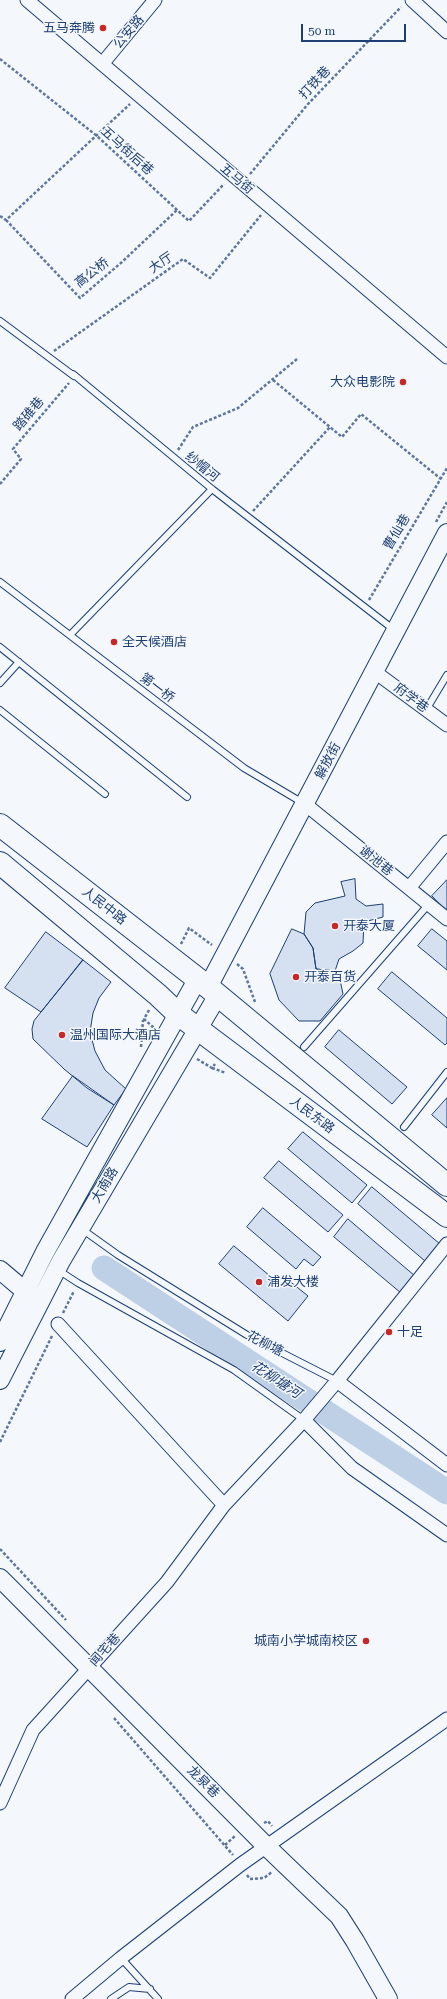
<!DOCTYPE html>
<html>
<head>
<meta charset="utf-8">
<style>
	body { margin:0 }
	#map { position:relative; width:447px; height:1999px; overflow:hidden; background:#f4f7fb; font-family:"Roboto Serif",serif }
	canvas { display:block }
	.scale { position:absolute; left:301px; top:24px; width:105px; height:18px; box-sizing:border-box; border:2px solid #1d3f73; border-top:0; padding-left:5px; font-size:12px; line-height:14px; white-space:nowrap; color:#1d3f73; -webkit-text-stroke:3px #f4f7fb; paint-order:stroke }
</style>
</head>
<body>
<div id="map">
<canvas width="447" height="1999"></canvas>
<div class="scale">50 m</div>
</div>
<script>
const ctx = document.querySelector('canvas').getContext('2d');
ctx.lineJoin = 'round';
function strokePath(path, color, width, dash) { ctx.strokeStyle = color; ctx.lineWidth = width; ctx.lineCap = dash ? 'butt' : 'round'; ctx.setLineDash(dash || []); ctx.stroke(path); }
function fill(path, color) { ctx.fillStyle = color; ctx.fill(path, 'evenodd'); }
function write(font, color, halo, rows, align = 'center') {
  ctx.font = font + ' "Roboto Serif","Noto Sans SC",serif'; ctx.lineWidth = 3; ctx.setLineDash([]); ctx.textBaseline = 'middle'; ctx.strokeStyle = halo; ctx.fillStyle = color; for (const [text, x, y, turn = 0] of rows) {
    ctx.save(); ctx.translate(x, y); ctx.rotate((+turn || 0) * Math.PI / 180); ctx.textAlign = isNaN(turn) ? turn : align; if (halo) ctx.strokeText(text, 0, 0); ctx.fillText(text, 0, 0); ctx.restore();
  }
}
strokePath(new Path2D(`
	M104,1268L447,1492`), '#bed0e5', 25);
const building = new Path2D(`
	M355,879L356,899L366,906L383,904V917L364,922L363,943L353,951L339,959L335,971L316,969L313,948L304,934L306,912L315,903L345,896L341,882Z
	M447,880V912L432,896Z
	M292,929L304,934L313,948L316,969L335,971L340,980L343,994L320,1021H299L279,1000L270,974Z
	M432,929L447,941V970L418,946Z
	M46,932L83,960L41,1012L5,988Z
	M83,960L111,982L99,998L93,1013L90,1032L95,1051L105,1070L126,1089L114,1105L87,1088L64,1069L33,1039L32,1029L34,1021Z
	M392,972L447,1018V1043L445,1045L378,989Z
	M339,1030L407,1087L392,1104L325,1047Z
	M73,1076L114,1105L87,1147L42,1119Z
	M447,1098V1128L432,1115Z
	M303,1132L367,1185L352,1203L288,1149Z
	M279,1161L343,1215L328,1232L264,1178Z
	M372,1187L440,1244L425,1261L358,1204Z
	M263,1208L321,1257L313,1266L304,1259L296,1269L247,1227Z
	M348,1219L415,1276L401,1293L334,1237Z
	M234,1246L282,1286L287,1279L308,1296L288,1321L219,1264Z`);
fill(building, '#d5e0f0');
strokePath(building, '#1d3f73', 1);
const lane = new Path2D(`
	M0,321L74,376L73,374L212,489L393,629
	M0,582L244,768L303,803
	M70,635L212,489
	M0,647L187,797
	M0,683L19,662
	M0,710L105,794
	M426,710L447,675
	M304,1047L429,904
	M404,1127L447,1072
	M83,1230L118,1255L247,1335L337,1381
	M58,1270L78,1283L234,1370L304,1420
	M121,1958L158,1999
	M111,1999L129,1987L150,1989`);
const street = new Path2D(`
	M27,0L447,357
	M412,0L447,32
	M102,64L155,0
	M375,672L447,725
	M305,804L447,919
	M409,888L447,842
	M58,1324L224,1505
	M337,1381L447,1465
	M304,1420L352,1468L447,1535
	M0,1803L33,1730L167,1582L224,1505L304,1420L337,1381L447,1244
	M72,1999L121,1958L240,1865L447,1719`);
const secondary = new Path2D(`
	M208,987L447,533
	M0,1270L26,1292
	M0,1342L45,1252L197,980
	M0,1380L61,1261L218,995
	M0,1578L267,1847L339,1916L355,1941L388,1999`);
const highway = new Path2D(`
	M0,825L208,987L447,1185
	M0,863L158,995L178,1014L447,1216`);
strokePath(lane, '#1d3f73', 8);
strokePath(street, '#1d3f73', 15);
strokePath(secondary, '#1d3f73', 20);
strokePath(highway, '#1d3f73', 24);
strokePath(new Path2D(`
	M0,59L97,136L189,221L224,184
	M250,174L308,104L401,7
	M0,216L6,220L130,104
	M6,220L80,298L122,262L177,210
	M54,351L183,259L210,278L261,215
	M273,380L342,437L361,414L441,479
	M178,450L193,427L238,408L297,359
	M0,484L21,459L13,449L69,383
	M253,511L330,427
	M436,522L447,502
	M369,600L447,468
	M181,944L189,928L212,945
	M237,964L243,969L255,1002
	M149,1010L144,1019L154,1028
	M141,1047L143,1020
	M197,1059L212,1068L215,1064
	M212,1068L226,1073
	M63,1313L74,1291
	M0,1442L52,1336
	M0,1549L66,1620
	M114,1718L233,1855
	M264,1823L268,1821L272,1826
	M225,1845L235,1836
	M247,1875L250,1879L264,1878L272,1872`), '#5e769c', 2.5, [3, 2]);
strokePath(lane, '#f4f7fb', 6);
strokePath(street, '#f4f7fb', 13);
strokePath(secondary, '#f4f7fb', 18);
strokePath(highway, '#f4f7fb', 22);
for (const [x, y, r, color] of [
	[103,28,4,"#c62828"],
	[403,382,4,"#c62828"],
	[114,642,4,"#c62828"],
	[335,926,4,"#c62828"],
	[296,977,4,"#c62828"],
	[62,1035,4,"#c62828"],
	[259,1282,4,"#c62828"],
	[389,1332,4,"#c62828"],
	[366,1641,4,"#c62828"]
]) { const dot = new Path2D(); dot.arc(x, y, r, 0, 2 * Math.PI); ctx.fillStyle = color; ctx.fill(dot); strokePath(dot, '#f4f7fb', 1.5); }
write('13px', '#1d3f73', '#f4f7fb', [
	["五马奔腾",95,28,"right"],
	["大众电影院",395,382,"right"],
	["全天候酒店",122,642],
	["开泰大厦",343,926],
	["开泰百货",304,977],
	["温州国际大酒店",70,1035],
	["浦发大楼",267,1282],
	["十足",397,1332],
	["城南小学城南校区",358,1641,"right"]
], 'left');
write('13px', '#1d3f73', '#f4f7fb', [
	["公安路",129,32,-50],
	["打铁巷",315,83,-47],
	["五马街后巷",127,151,42],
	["五马街",237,179,40],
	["大厅",161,263,-35],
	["高公桥",92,273,-38],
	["踏碓巷",29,414,-50],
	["纱帽河",202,467,39],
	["曹仙巷",397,532,-59],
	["第一桥",157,688,37],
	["府学巷",411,698,37],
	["解放街",328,761,-62],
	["谢池巷",376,861,39],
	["人民中路",104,906,38],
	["人民东路",312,1115,37],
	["大南路",105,1185,-59],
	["花柳塘",265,1344,27],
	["闻宅巷",105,1650,-48],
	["龙泉巷",203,1782,45]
]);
write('italic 14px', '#1d3f73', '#f4f7fb', [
	["花柳塘河",276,1380,33]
]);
</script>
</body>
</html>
